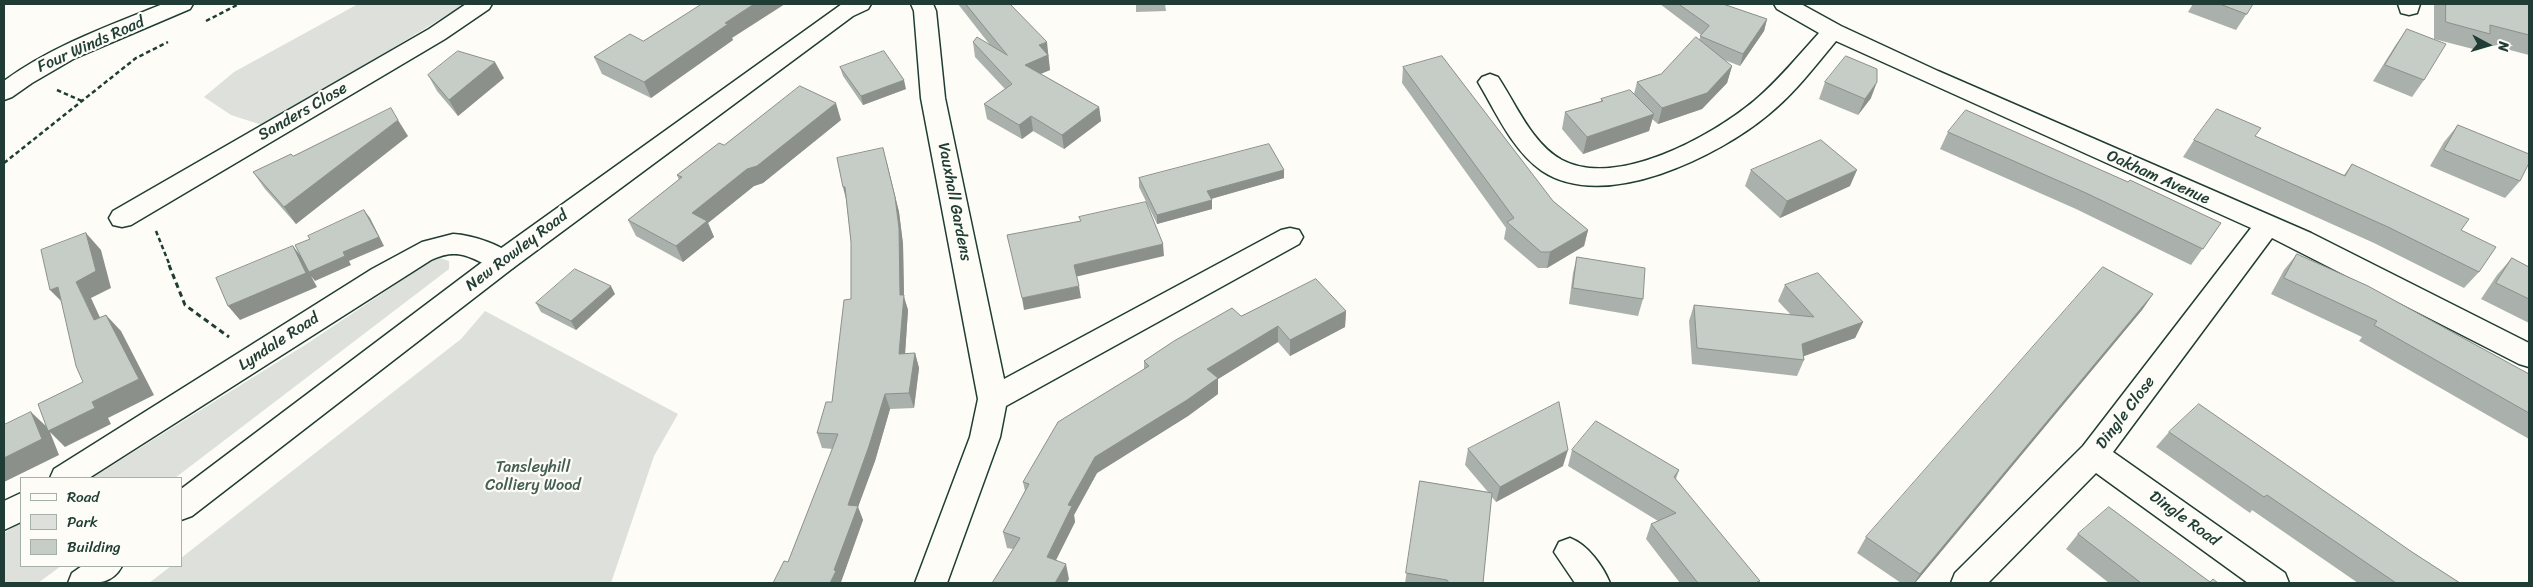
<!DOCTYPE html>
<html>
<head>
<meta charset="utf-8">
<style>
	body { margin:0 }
	#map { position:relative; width:2533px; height:587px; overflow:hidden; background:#fdfcf7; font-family:Sriracha,sans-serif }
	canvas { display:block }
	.frame { position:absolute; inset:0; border:5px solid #1f3d34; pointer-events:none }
	.legend { position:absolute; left:20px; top:477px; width:162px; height:90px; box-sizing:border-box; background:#fdfcf7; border:1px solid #a4b0a9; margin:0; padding:6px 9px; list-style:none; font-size:15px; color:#1f3d34 }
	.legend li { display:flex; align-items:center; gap:10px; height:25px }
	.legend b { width:25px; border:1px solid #a4b0a9 }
	.north { position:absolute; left:2463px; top:20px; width:50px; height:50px; -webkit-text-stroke:4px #fdfcf7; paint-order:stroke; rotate:96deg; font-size:14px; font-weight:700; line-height:20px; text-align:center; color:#1f3d34 }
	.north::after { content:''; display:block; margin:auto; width:18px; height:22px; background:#1f3d34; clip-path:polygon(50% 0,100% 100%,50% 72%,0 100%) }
</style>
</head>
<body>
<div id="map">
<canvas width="2533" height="587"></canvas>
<div class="frame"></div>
<ul class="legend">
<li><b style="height:6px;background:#fdfcf7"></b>Road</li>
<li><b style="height:14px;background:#dde0db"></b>Park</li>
<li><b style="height:14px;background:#c6cdc7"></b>Building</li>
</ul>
<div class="north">N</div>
</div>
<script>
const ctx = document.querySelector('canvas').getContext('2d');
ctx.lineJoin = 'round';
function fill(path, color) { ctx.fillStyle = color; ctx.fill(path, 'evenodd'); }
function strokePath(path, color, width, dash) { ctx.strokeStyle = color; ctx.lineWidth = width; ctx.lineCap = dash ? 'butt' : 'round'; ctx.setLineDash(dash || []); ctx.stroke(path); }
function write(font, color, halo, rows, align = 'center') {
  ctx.font = font + ' Sriracha,sans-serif'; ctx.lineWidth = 4.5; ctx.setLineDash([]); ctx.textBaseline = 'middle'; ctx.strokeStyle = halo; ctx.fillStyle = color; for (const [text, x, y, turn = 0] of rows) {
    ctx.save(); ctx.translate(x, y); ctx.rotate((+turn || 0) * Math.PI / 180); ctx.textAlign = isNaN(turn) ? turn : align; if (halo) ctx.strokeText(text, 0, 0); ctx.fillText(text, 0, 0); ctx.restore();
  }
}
fill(new Path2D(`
	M358,4H465L265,126L231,115L204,97L234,72Z
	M437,257L449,261V269L175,478H92L308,343Z
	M485,311L678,414L654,456L611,583H149L171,566H181V558L461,339Z
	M21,522V566H61L38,583H4V533Z`), '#dde0db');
const street = new Path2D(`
	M163,4H193L190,9L75,58L32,83L12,97L4,100V81C52,46 108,26 163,4Z
	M466,4H492L489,9L445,39L131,225L122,227L113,225L109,218L113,211L429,29Z
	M911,4H933L936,11L945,98L1004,379L1281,230L1290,228L1299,230L1303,237L1299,244L1006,406L1000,437L947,583H915L970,437L978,399L921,98L914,11Z
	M1774,4H1801L1841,26L1938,71L2311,233L2529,343V367L2519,364L2272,238L2113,452L2285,573L2289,583H2248L2096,473L1988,583H1951L1955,573L2083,446L2251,228L1836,41C1815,66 1795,93 1769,114C1719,156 1605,213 1542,171C1512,150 1496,112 1478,82L1482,77L1490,74L1498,77C1516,104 1532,144 1562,160C1617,189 1712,136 1754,101C1778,81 1798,56 1819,33L1777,9Z
	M2398,4H2420L2417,13L2409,15L2401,13Z
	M453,234C471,235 507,245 516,261L513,268L503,271C473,262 463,245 431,260L89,478H50L54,469L372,269L422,242Z
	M21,493V522L4,530V501Z
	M1570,538C1588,545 1603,566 1610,583H1575L1554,552L1559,542Z`);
const secondary = new Path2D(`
	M842,4H871L868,9L853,16L513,268L192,516L181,520V489L493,254Z
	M82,566H122C111,587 91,583 68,583L72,573Z`);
strokePath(street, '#1f3d34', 3);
strokePath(secondary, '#1f3d34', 3);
strokePath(new Path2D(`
	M206,21L239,4
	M57,90L82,101
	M4,163L136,58L168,42
	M156,231L170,266`), '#1f3d34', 2.5, [4.5, 3]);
strokePath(new Path2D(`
	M169,265L185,305L229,337`), '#1f3d34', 3, [5.5, 4]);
fill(street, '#fdfcf7');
fill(secondary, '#fdfcf7');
fill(new Path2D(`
	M958,4H1010L1049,56L1048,57L1050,70L1041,74L1099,107L1101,121L1064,149L1033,131L1022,139L987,119L984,104L1005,89L975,57L973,42L990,45Z
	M1136,4H1165L1166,11L1136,12Z
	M1660,4H1723L1767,19L1764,31L1740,66L1722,59L1732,66L1727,83L1702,109L1658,124L1652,119L1649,131L1583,154L1562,129L1565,112L1601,101V99L1634,94L1637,82L1661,74L1699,40L1701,35Z
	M2193,4H2253L2236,30L2188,12Z
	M2434,4H2529V55L2483,43L2477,50L2434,39Z
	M2407,29L2424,80L2412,97L2373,81L2395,46Z
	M732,38L733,40L651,98L602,74L594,57L643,41Z
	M840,67L906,89L863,105L843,76Z
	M1403,67L1553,201L1588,230L1584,246L1547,268H1538L1504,239L1506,228L1402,83Z
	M428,75L504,78L458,116L437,91Z
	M1825,82L1871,98L1858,115L1819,99Z
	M841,120L763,183L754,186L708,223L714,237L683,262L636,236L628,220L679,180L677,175L724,145Z
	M2458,125L2520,181L2505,198L2430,166L2444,142Z
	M1948,132L2221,223L2191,265L2076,209L1940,149Z
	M408,136L296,224L265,189L253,172L293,156Z
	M2255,136L2344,175L2352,164L2461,230L2479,272L2464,288L2374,243L2183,157L2194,140Z
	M887,163L899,212L903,244L904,297L908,310L905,354L915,353L919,368L914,408L890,409L875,461L858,507L863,520L841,582L842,583H773L788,562L833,449L822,448L817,433L832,402L851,299V242L846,199Z
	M1284,170V178L1211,199L1212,209L1157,224L1139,187V178Z
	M1751,170L1850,186L1780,218L1745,186Z
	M2297,254L2529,374V439L2359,341L2362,337L2271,294L2284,270Z
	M1577,257L1643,299L1638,316L1569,304L1573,273Z
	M2512,258L2529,267V323L2481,299L2497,275Z
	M1785,285L1863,322L1855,338L1803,356L1804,360L1797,376L1692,364L1689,321L1694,305L1791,315L1778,301Z
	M615,294L576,330L541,312L536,303Z
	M2153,294L2142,310L1915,583H1901L1857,553L1866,537Z
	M1346,311L1345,327L1290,356L1278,342L1218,379V394L1188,416L1097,473L1074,515L1075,522L1056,560L1069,579L1013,549L1007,548L1003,532L1025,491L1023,482L1144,369V361L1241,316Z
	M2169,432L2412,552L2460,583H2358L2252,510L2250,513L2156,447Z
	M1468,449L1563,466L1496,502L1491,496L1483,583H1405L1420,481L1488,492L1465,465Z
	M1572,450L1679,470L1676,479L1758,583H1680L1646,539L1651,524L1658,521L1568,466Z
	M2078,534L2210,582L2218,583H2109L2066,549Z`), '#aab0ab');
fill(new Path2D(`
	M754,4H785L732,38L733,40L651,98L644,82L725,23Z
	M1767,19L1764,31L1740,66L1743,54Z
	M1047,42L1050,70L1027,79L1025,65L1039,45Z
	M495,62L504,78L458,116L449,100Z
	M1732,66L1727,83L1702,109L1658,124L1662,108Z
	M904,80L906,89L863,105L861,96Z
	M1877,82L1871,98L1858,115L1865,99Z
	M836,103L841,120L763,183L754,186L708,223L714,237L683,262L676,246L692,213L747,169Z
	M1099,107L1101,121L1064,149L1062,135Z
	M1654,114L1649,131L1583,154L1587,137Z
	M1031,116L1033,131L1022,139L1019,125Z
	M398,120L408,136L296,224L284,207Z
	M883,148L899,212L903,244L904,297L908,310L904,369L899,354L900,295Z
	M1284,170V178L1207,200V191Z
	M1857,170L1850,186L1780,218L1787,201Z
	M843,187H845L847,203Z
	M1212,200V209L1157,224V215Z
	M364,210L370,218L384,246L349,261L351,265L315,281L311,276L317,287L240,320L228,306L293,246L304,260L343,252Z
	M1588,230L1584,246L1547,268L1550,252Z
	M86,233L101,250L111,288L91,298L109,337L94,320L76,282Z
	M1163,244L1164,256L1075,277L1074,265Z
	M611,286L615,294L576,330L571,321Z
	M1079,286L1081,298L1024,310L1022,298Z
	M58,287L66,306L50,290Z
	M2153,294L2142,310L1915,583H1914L1920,574Z
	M1346,311L1345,327L1290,356V340Z
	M106,315L121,331L154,395L108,418L111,424L65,447L50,432L59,455L4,482V458L31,412L48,428L92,402Z
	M1863,322L1855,338L1796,359L1802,344Z
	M1278,326V342L1218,379V394L1188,416L1097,473L1074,515L1075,522L1050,572L1047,557L1068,505L1095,457L1207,369Z
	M915,353L919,368L914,408L909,393Z
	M885,394L890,409L875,461L858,507L863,520L841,582L842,583H830L834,570L848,505Z
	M1568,450L1563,466L1496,502L1500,487Z
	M1066,564L1069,579L1067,583H1055Z`), '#8b908b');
const building = new Path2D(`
	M702,4H754L725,23L728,24L644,82L594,57L630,34L643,41Z
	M966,4H1010L1047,42L1039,45L1048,55L1025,65L1099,107L1062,135L1031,116L1019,125L984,104L1012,84L973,42L977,37L1007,55Z
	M1679,4H1723L1767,19L1743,54L1700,36L1709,26Z
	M2220,4H2253L2247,14Z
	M2446,4H2529V35L2490,25V34L2446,22Z
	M2407,29L2446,44L2424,80L2385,65Z
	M1696,37L1732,66L1707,93L1662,108L1637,82L1661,74Z
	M458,51L495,62L449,100L428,75Z
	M884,51L904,80L861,96L840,67Z
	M1442,56L1553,201L1588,230L1550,252H1541L1507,222L1514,218L1403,67Z
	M1846,56L1877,69V82L1865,99L1825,82Z
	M800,86L836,103L757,166L747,169L692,213L707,221L676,246L628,220L682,177L677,175L719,143L724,145Z
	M1630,90L1654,114L1587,137L1565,112L1603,101L1601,99Z
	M391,108L398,120L284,207L253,172L291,154L293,156Z
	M2217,109L2261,128L2255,136L2345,176L2352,164L2469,219L2461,230L2496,247L2479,272L2388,227L2194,140Z
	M1966,110L2128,182L2130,180L2221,223L2203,249L2086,193L1948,132Z
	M2458,125L2529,154V163L2520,181L2444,150Z
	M1821,140L1857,170L1787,201L1751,170Z
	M1269,144L1284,170L1207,191L1212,200L1157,215L1139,178Z
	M883,148L895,197L899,228L900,295H904L899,354L915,353L909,393L885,394L869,446L848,505L858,506L834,570L836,571L830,583H773L784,561L788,562L838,434L817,433L826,402H832L844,300L851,299V242L845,187H843L837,158Z
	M1146,202L1163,244L1074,265L1079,286L1022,298L1007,235L1081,221L1079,217Z
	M364,210L379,237L343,252L345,256L309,272L295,245L310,239L308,236Z
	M86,233L96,271L76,282L94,320L106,315L139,379L92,402L95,408L48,431L38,404L83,382L76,366L58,287L50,290L41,250Z
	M293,246L306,273L228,306L216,278Z
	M2297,254L2368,286L2529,374V413L2374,325L2377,321L2284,278Z
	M1577,257L1645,268L1643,299L1573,288Z
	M2512,258L2529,267V299L2496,283Z
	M2103,267L2153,294L1920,574L1866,537Z
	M575,269L611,286L571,321L536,303Z
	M1818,273L1863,322L1802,344L1804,360L1697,348L1694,305L1814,317L1785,285Z
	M1316,279L1346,311L1290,340L1278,326L1207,369L1218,378L1187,400L1095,457L1068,505L1072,506L1047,557L1066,564L1055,583H992L1020,538L1003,532L1029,484L1023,482L1058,422L1149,366L1144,361L1174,341L1232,308L1241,316Z
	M1559,402L1568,450L1500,487L1468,449Z
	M2199,404L2412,552L2460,583H2396L2267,495L2264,497L2169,432Z
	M31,412L42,439L4,458V425Z
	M1596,421L1679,470L1674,477L1760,581L1757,582L1758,583H1698L1651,524L1676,513L1572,450Z
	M1420,481L1492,493L1483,583H1449L1447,580L1406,573Z
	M2109,507L2210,582L2213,579L2218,583H2141L2078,534Z`);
fill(building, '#c6cdc7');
strokePath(building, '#8b908b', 1);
write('16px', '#1f3d34', '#fdfcf7', [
	["Four Winds Road",91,45,-24],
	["Sanders Close",303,112,-30],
	["Oakham Avenue",2158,178,24],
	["Vauxhall Gardens",954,202,79],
	["New Rowley Road",517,251,-37],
	["Lyndale Road",279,342,-33],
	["Dingle Close",2126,413,-53],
	["Dingle Road",2184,519,36]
]);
write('16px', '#455e55', '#fdfcf7', [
	["Tansleyhill",533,468],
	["Colliery Wood",533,486]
]);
</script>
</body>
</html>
